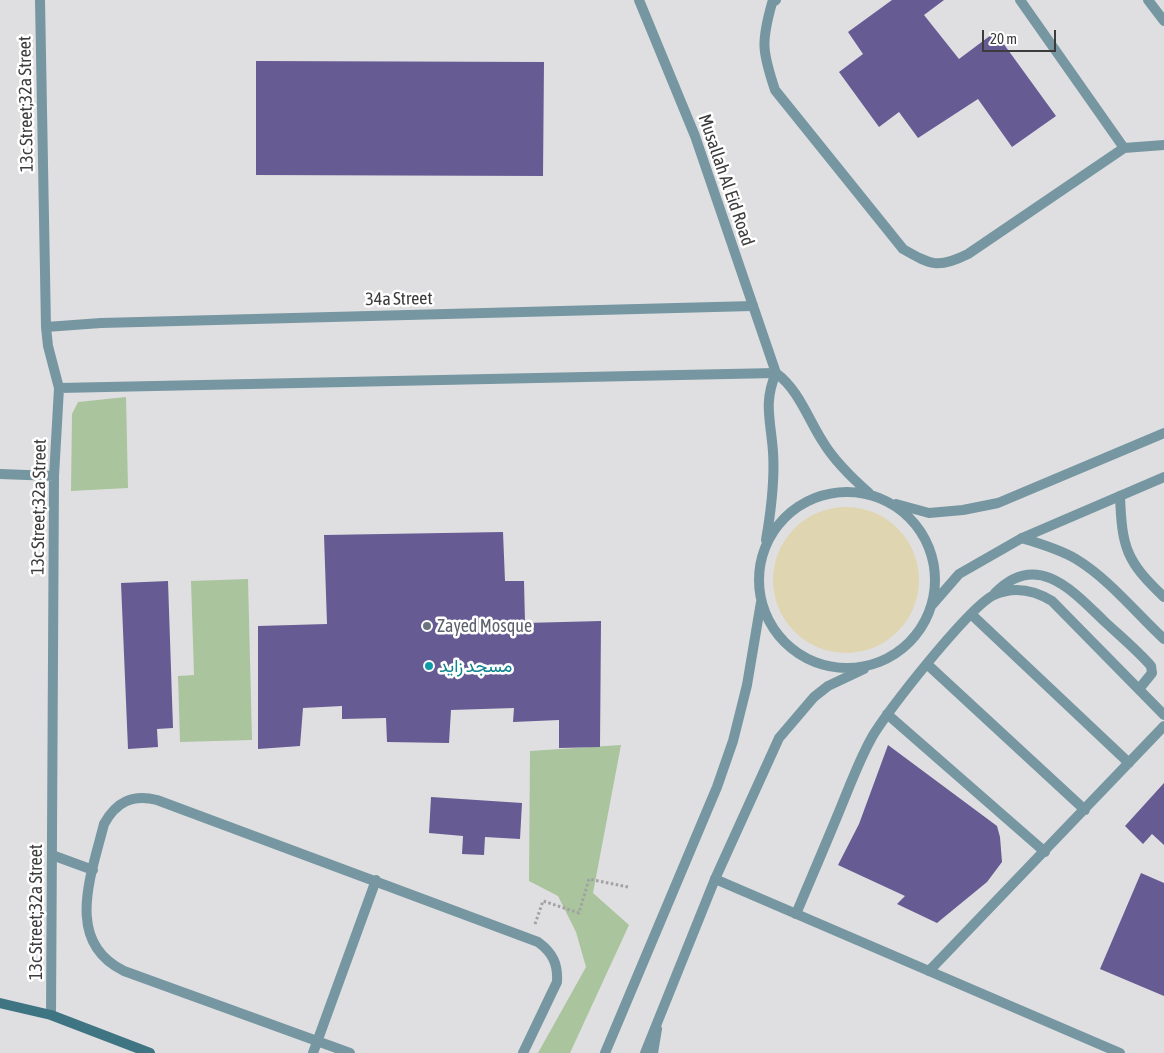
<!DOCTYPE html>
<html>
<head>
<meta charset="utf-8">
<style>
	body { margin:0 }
	#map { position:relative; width:1164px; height:1053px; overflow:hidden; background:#dfdfe1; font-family:"Asap Condensed",sans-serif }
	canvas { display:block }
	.scale { position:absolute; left:982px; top:30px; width:74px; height:22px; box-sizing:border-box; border:2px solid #3c3c3d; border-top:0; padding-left:6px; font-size:15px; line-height:18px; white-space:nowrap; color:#3c3c3d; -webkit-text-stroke:4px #fff; paint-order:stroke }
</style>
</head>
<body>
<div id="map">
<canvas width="1164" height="1053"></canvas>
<div class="scale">20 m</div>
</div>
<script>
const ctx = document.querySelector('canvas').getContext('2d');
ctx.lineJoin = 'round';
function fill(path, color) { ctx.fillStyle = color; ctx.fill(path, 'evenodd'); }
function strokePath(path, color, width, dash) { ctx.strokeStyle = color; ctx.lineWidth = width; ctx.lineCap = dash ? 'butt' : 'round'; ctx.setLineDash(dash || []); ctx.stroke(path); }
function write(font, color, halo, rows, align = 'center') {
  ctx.font = font + ' "Asap Condensed",Vazirmatn,sans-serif'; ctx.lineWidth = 5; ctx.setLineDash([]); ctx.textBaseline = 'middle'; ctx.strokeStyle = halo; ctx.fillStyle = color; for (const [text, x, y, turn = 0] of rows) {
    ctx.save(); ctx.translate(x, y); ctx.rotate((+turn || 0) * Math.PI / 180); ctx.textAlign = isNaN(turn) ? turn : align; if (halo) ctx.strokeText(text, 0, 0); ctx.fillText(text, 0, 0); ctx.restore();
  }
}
fill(new Path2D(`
	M126,397L128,488L71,491L72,414L78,402Z
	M248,579L252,740L180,742L178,676L194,675L191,581Z
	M621,745L593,893L629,925L570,1053H538L586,967L576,932L558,896L529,881L530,751Z`), '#aac49e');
fill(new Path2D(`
	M773 580a73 73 0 1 1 146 0a73 73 0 1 1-146 0Z`), '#dfd6b1');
fill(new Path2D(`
	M892,0H944L924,15L959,59L995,32L1056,116L1012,147L978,99L918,138L899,112L879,127L839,72L863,54L848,32Z
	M256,61L544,62L543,176L256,175Z
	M503,532L505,581H524L525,623L601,621L600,747L559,748V720L513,722L514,708L451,710L449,743L387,742L386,718L342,719V706L303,708L300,746L258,749V626L327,624L324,535Z
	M168,581L173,728L157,729L158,747L128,749L121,583Z
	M888,745L997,826L1000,837L1002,862L987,882L937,923L897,904L905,896L838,865L859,824Z
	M1164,783V845L1152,834L1143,844L1125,826Z
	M431,797L522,803L520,839L485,837L484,855L462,854L463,836L429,833Z
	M1141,873L1164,883V996L1100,969Z`), '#665b93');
strokePath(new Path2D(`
	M535,924L543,901L579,913L589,879L628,887`), '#a1a1a3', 3, [2.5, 2.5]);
strokePath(new Path2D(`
	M40,0L46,327L48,346L59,388L54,476L51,1015
	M776,0L772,3C761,42 762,51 775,90L903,249C931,265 938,269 968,254L1124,148L1164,145
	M1020,0L1124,148
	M1148,0L1164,21
	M46,327L101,323L753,306
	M59,388L776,373
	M0,474L54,476
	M1120,496C1122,548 1126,561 1164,597
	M1022,538C1040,544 1059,549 1076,559C1109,579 1136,613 1164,639
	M995,593C1037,550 1073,591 1104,621C1120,636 1137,650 1151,666L1152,673L1139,689
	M971,614L1129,763
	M928,665L1085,810
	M887,714L1045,852
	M52,855L93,870
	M796,914C812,876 828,839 843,802C852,780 860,759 871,739C885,713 970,606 994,595C1014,586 1034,590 1052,601L1164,715
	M929,971L1164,726
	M313,1053L376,880
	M350,1053L124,971C64,942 91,876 104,824C116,802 132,794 157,800L538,942C553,953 558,964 557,982L523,1053
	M653,1053L657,1029`), '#7697a1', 10);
strokePath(new Path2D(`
	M715,879L1120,1053`), '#7697a1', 10);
strokePath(new Path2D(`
	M639,0L695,136L776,373C799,390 808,419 823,442C835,462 852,478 869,493
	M759 580a88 88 0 1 1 176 0a88 88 0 1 1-176 0Z
	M896,504L929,513L963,510L998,503L1164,433
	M766,540C771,511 775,481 773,452C771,421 763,403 776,373
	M932,605L959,574L1022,538L1164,477
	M605,1053L717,787L733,741L747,685L761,602
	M645,1053L715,879L779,738L814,697L828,686L864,669`), '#7697a1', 10);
strokePath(new Path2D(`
	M0,1003L51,1015L150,1053`), '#3f7482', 10);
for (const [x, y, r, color] of [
	[427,626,5,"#6b7280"],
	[429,666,5,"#0f9aa8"]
]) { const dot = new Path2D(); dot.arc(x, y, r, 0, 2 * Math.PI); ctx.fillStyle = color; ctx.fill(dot); strokePath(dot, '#fff', 2); }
write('18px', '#3c3c3d', '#fff', [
	["13c Street;32a Street",26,104,-91],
	["Musallah Al Eid Road",726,180,71],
	["34a Street",399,299,-1],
	["13c Street;32a Street",39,507,-89],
	["13c Street;32a Street",36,912,-90]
]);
write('18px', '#5b616d', '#fff', [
	["Zayed Mosque",437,626]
], 'left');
write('18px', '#0d838f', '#fff', [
	["مسجد زايد",439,666]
], 'left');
</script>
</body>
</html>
